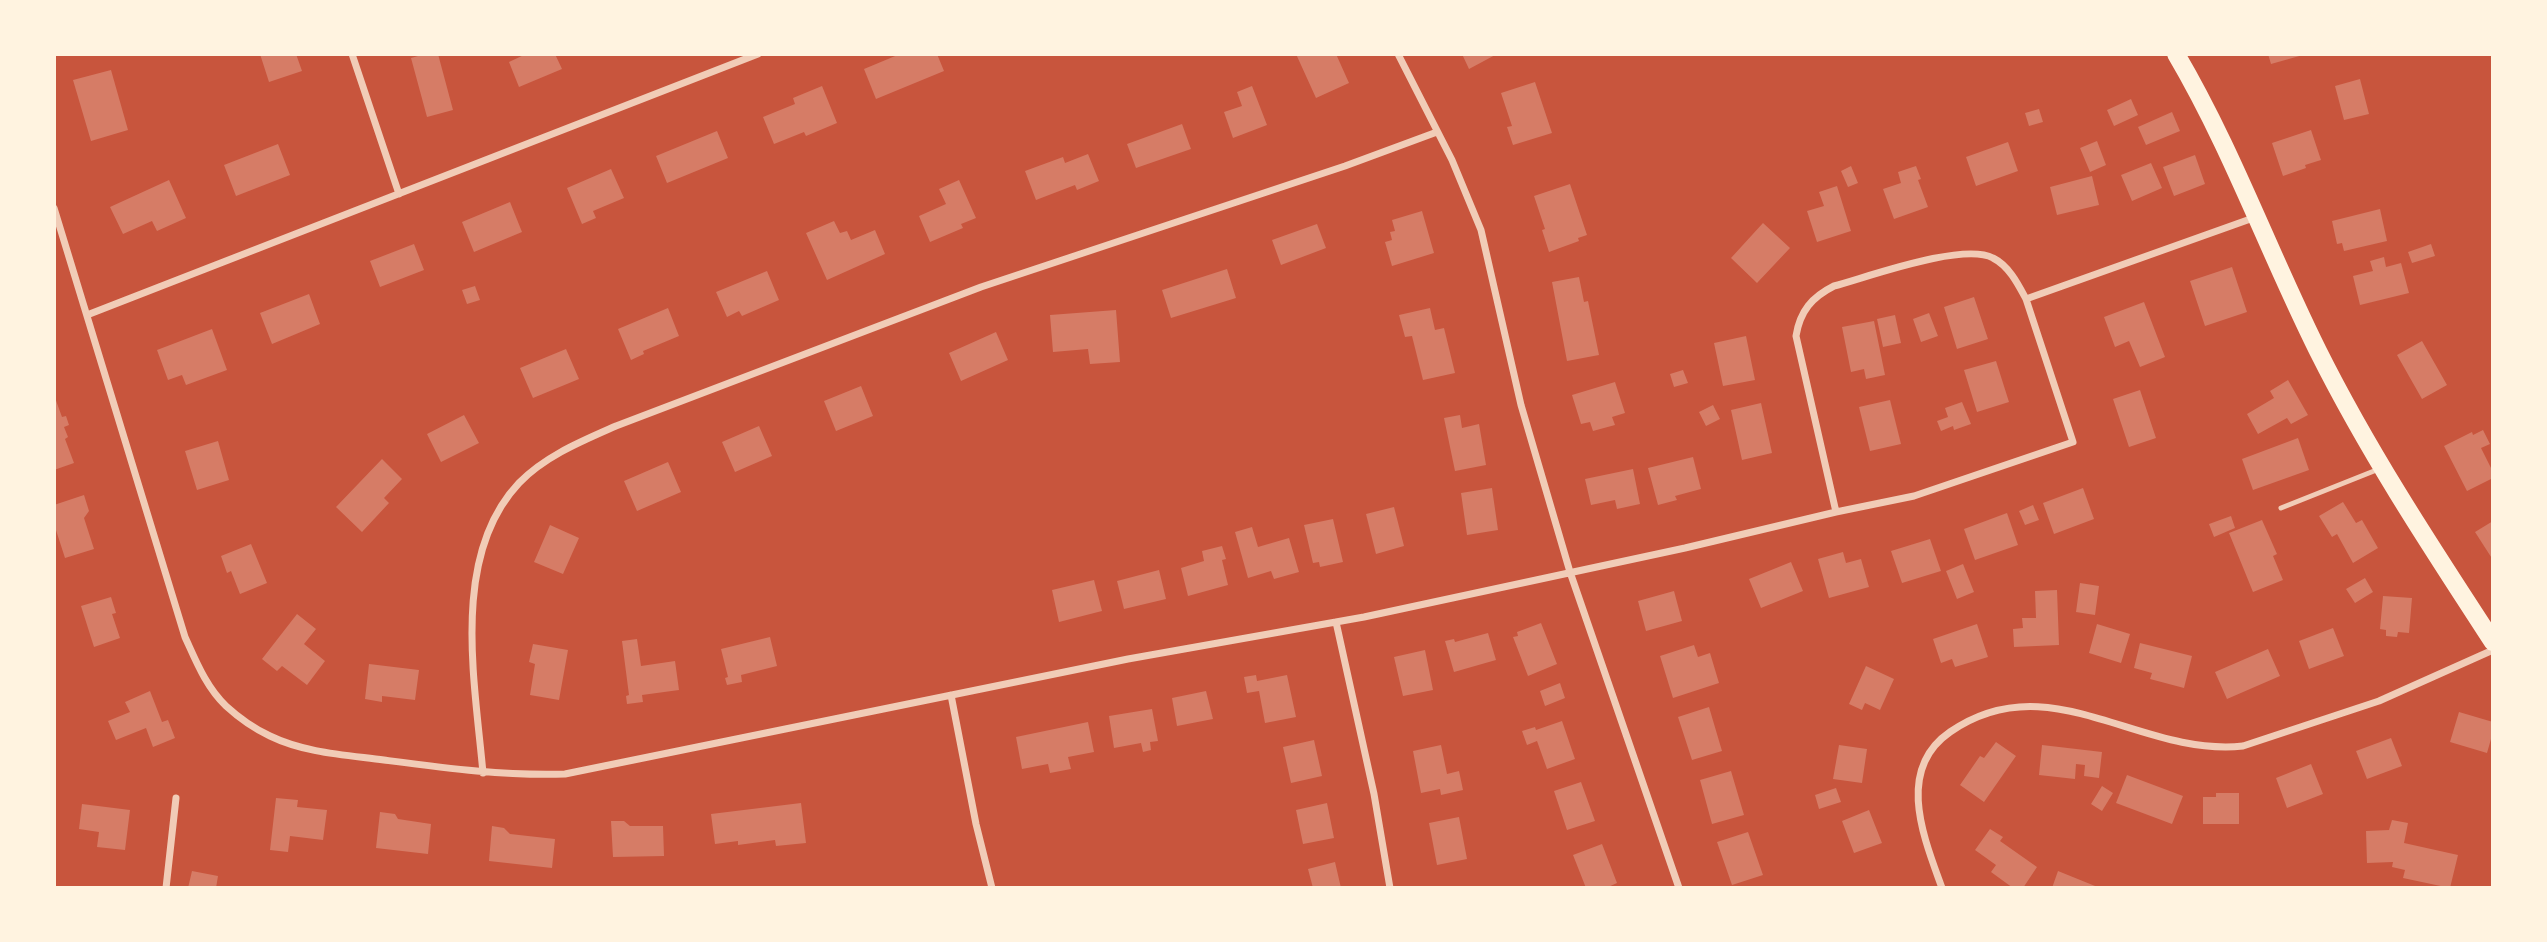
<!DOCTYPE html>
<html>
<head>
<meta charset="utf-8">
<style>
	body { margin:0 }
	#map { position:relative; width:2547px; height:942px; overflow:hidden; background:#c8553d; font-family:"Golos Text",sans-serif }
	canvas { display:block }
	.frame { position:absolute; inset:0; border:56px solid #fff3e0; pointer-events:none }
</style>
</head>
<body>
<div id="map">
<canvas width="2547" height="942"></canvas>
<div class="frame"></div>
</div>
<script>
const ctx = document.querySelector('canvas').getContext('2d');
ctx.lineJoin = 'round';
function fill(path, color) { ctx.fillStyle = color; ctx.fill(path, 'evenodd'); }
function strokePath(path, color, width, dash) { ctx.strokeStyle = color; ctx.lineWidth = width; ctx.lineCap = dash ? 'butt' : 'round'; ctx.setLineDash(dash || []); ctx.stroke(path); }
fill(new Path2D(`
	M260,54H296L302,71L269,82Z
	M425,54H438L453,110L427,117L411,58Z
	M526,54H555L562,69L519,87L509,62Z
	M900,54H937L944,71L876,99L864,69Z
	M1296,54H1336L1349,83L1316,98Z
	M1462,54H1497L1469,69Z
	M2268,54H2302L2303,55L2271,64Z
	M111,70L128,130L91,141L73,80Z
	M2360,79L2369,114L2344,120L2335,86Z
	M1535,82L1552,133L1513,145L1507,127L1512,126L1501,93Z
	M822,86L837,123L806,136L804,132L774,144L763,117L795,104L793,98Z
	M1252,86L1267,125L1233,138L1224,112L1242,106L1237,92Z
	M2131,99L2138,115L2114,126L2107,110Z
	M2039,109L2043,122L2029,126L2025,113Z
	M2172,112L2180,131L2146,145L2138,127Z
	M1182,124L1191,149L1136,168L1127,144Z
	M2311,130L2321,160L2305,165L2306,168L2283,176L2272,143Z
	M717,131L728,158L667,183L656,156Z
	M2097,141L2106,165L2090,172L2080,148Z
	M2008,142L2018,171L1976,186L1966,157Z
	M278,144L290,175L236,196L224,165Z
	M1088,154L1099,181L1077,190L1075,185L1036,200L1025,171L1063,157L1065,163Z
	M2195,155L2205,184L2174,196L2163,167Z
	M2151,163L2162,188L2132,201L2121,175Z
	M1851,166L1858,183L1848,187L1841,171Z
	M1916,166L1921,179L1918,180L1928,207L1894,219L1883,189L1901,183L1898,172Z
	M611,169L624,198L593,211L596,218L582,224L567,188Z
	M2092,176L2099,205L2057,215L2050,187Z
	M169,180L186,218L157,231L152,221L123,234L110,207Z
	M959,180L976,218L961,224L963,228L930,242L919,216L946,204L939,189Z
	M1570,184L1587,235L1578,238L1579,241L1549,252L1542,230L1545,229L1534,196Z
	M1837,186L1851,231L1817,242L1807,211L1824,206L1819,192Z
	M510,202L522,232L474,252L462,222Z
	M2380,209L2387,241L2344,251L2342,243L2337,244L2332,221Z
	M1422,211L1434,253L1392,266L1385,242L1392,240L1390,232L1395,231L1392,220Z
	M834,221L840,233L847,231L851,240L875,230L885,254L827,280L806,233Z
	M1763,223L1790,248L1757,283L1731,258Z
	M1317,224L1326,248L1281,265L1272,240Z
	M414,244L424,270L380,287L370,261Z
	M2431,244L2435,256L2412,263L2408,252Z
	M2384,257L2386,267L2401,263L2409,293L2360,305L2353,276L2373,271L2370,261Z
	M2232,267L2247,312L2205,326L2190,281Z
	M1227,269L1236,298L1171,318L1162,290Z
	M767,271L779,300L742,316L739,311L727,317L716,292Z
	M1579,277L1584,302L1588,301L1599,355L1567,361L1552,282Z
	M475,286L480,300L467,304L462,290Z
	M309,294L320,324L272,344L260,313Z
	M1974,297L1988,339L1957,349L1944,307Z
	M2144,302L2165,357L2140,367L2129,341L2115,347L2104,317Z
	M668,308L679,336L643,351L644,354L631,360L618,329Z
	M1430,308L1435,330L1444,328L1455,373L1423,380L1412,336L1405,337L1399,315Z
	M1116,310L1120,362L1090,364L1088,349L1053,352L1050,315Z
	M1929,313L1938,336L1921,342L1913,319Z
	M1895,315L1901,343L1883,347L1877,319Z
	M1874,321L1885,375L1866,379L1864,369L1851,372L1842,327Z
	M212,329L227,370L186,385L182,375L168,380L157,350Z
	M996,332L1008,360L961,381L949,353Z
	M1746,336L1755,380L1723,386L1714,343Z
	M2422,341L2447,385L2422,399L2397,355Z
	M566,349L579,379L533,398L520,368Z
	M1996,361L2009,402L1977,412L1964,370Z
	M1683,370L1688,383L1674,387L1670,374Z
	M2288,380L2308,415L2291,424L2287,418L2258,434L2247,414L2274,398L2270,391Z
	M1615,382L1625,413L1612,417L1615,425L1593,431L1590,422L1581,424L1572,395Z
	M861,386L873,416L836,431L824,401Z
	M2140,390L2156,438L2129,447L2113,399Z
	M54,395L62,417L66,416L69,425L64,427L68,437L65,439L74,463L54,470Z
	M1890,400L1901,444L1870,451L1859,407Z
	M1962,402L1971,424L1954,430L1953,426L1941,431L1937,421L1948,417L1945,408Z
	M1761,403L1772,453L1742,460L1731,410Z
	M1713,405L1720,419L1706,426L1699,412Z
	M464,415L479,443L441,462L427,434Z
	M1460,415L1462,428L1479,424L1486,465L1455,471L1444,418Z
	M759,426L772,456L735,472L722,442Z
	M2483,430L2490,444L2481,448L2493,472V478L2467,491L2444,446L2472,432L2473,435Z
	M2298,438L2309,470L2253,490L2242,459Z
	M218,441L229,480L197,490L185,451Z
	M1693,457L1701,489L1675,496L1677,500L1658,505L1648,468Z
	M382,459L402,479L384,498L389,503L362,532L336,507Z
	M668,462L681,492L637,511L624,481Z
	M1633,469L1640,504L1617,509L1615,500L1591,505L1585,479Z
	M1492,488L1498,530L1467,535L1461,493Z
	M2083,488L2094,519L2054,534L2043,503Z
	M84,495L89,511L84,518L94,549L65,558L54,524V505Z
	M2343,502L2356,523L2362,520L2378,548L2353,563L2337,534L2332,537L2319,516Z
	M2033,505L2039,520L2025,525L2019,511Z
	M1394,507L1404,546L1376,554L1366,514Z
	M2007,513L2018,545L1975,560L1964,529Z
	M2231,516L2235,528L2214,537L2209,524Z
	M1333,519L1343,562L1320,567L1319,562L1313,563L1304,525Z
	M2262,520L2277,554L2273,556L2283,580L2253,592L2229,533Z
	M2493,521V560L2475,532Z
	M550,525L579,538L563,574L534,562Z
	M1252,527L1258,547L1289,538L1299,572L1274,579L1271,571L1248,578L1235,532Z
	M1930,539L1941,571L1902,583L1891,551Z
	M251,544L267,583L240,594L231,571L227,573L221,556Z
	M1222,546L1226,559L1222,560L1228,585L1188,596L1181,568L1204,561L1202,551Z
	M1843,552L1846,563L1861,559L1869,587L1829,598L1818,559Z
	M1791,562L1803,591L1761,608L1749,579Z
	M1963,564L1974,592L1957,599L1946,571Z
	M1159,570L1166,599L1124,609L1117,581Z
	M2365,578L2373,592L2355,603L2346,589Z
	M1094,580L1102,611L1059,622L1052,590Z
	M2080,583L2099,586L2095,615L2076,612Z
	M2057,590L2059,645L2014,647L2013,629L2023,628L2022,618H2036L2035,591Z
	M1674,591L1682,621L1646,631L1638,601Z
	M2383,596L2412,598L2409,633L2398,632L2397,637L2386,636V630L2380,629Z
	M111,597L116,613L112,614L120,638L94,647L81,606Z
	M297,614L316,629L304,644L325,661L307,685L282,666L277,671L262,659Z
	M1541,623L1557,664L1528,676L1513,637L1518,636L1517,632Z
	M1977,624L1988,657L1955,667L1952,659L1941,663L1933,639Z
	M2097,624L2130,634L2121,663L2089,653Z
	M2333,628L2344,656L2309,669L2299,641Z
	M1488,633L1496,660L1454,672L1445,641L1454,639L1455,642Z
	M770,637L777,666L741,675L742,682L727,685L725,678L728,677L721,649Z
	M637,639L641,666L675,661L679,690L642,695L643,702L627,704L626,696L629,695L622,641Z
	M2140,643L2192,656L2184,688L2150,679L2152,673L2134,668Z
	M533,644L568,650L559,700L530,695L535,664L529,662Z
	M1694,645L1698,657L1710,653L1719,683L1673,698L1660,656Z
	M2268,649L2280,676L2227,699L2215,672Z
	M1425,650L1433,690L1403,696L1394,657Z
	M369,664L419,670L415,700L382,696V702L365,699Z
	M1866,666L1894,679L1880,710L1865,703L1862,710L1849,704Z
	M1256,675L1257,681L1287,675L1296,717L1265,723L1259,691L1247,693L1244,677Z
	M1560,683L1565,698L1545,706L1540,691Z
	M150,691L162,722L168,720L175,738L153,747L146,728L116,740L108,721L130,712L125,702Z
	M1206,691L1213,719L1177,726L1172,698Z
	M1709,707L1722,751L1692,760L1678,717Z
	M1152,709L1158,741L1150,742L1151,750L1143,752L1141,743L1114,748L1109,716Z
	M2459,712L2493,722V732L2487,753L2450,742Z
	M1562,721L1575,759L1547,769L1537,741L1527,745L1522,731L1535,727L1536,730Z
	M1088,722L1094,752L1068,757L1071,769L1050,773L1048,764L1022,769L1016,737Z
	M2391,738L2402,766L2367,779L2356,751Z
	M1314,740L1322,776L1291,783L1283,747Z
	M1996,742L2016,756L1984,802L1960,785L1980,756L1984,758Z
	M1441,745L1447,774L1459,771L1463,790L1441,795L1440,789L1421,793L1413,751Z
	M1839,745L1867,749L1862,783L1833,779Z
	M2042,745L2102,752L2099,778L2084,776L2085,765L2076,764L2075,779L2039,775Z
	M2311,764L2323,794L2287,808L2276,778Z
	M1731,771L1744,815L1712,824L1700,780Z
	M2127,775L2183,796L2172,824L2116,803Z
	M1581,782L1595,821L1567,830L1554,791Z
	M2102,786L2113,793L2102,811L2091,804Z
	M1836,788L1841,802L1819,809L1815,795Z
	M2216,793H2239V824H2203V797H2216Z
	M276,798L298,800L297,807L327,810L323,840L290,836L288,852L270,850Z
	M801,803L806,843L776,846L775,840L738,845V841L715,844L711,814Z
	M1327,803L1334,838L1303,844L1296,810Z
	M82,804L130,810L125,850L97,847L99,832L79,829Z
	M1869,810L1882,843L1854,853L1842,821Z
	M380,812L395,814L398,819L431,824L428,854L376,848Z
	M1459,817L1467,859L1437,865L1429,823Z
	M2392,820L2408,823L2404,843L2458,855L2450,888L2403,878L2405,870L2392,867L2393,862L2367,863L2366,831L2389,830Z
	M611,821H624L630,826H663L664,856L613,857Z
	M492,826L504,828L510,834L555,839L552,868L489,861Z
	M1990,829L2003,837L2000,841L2037,867L2023,888H2013L1991,872L1996,865L1975,850Z
	M1748,832L1763,875L1732,885L1717,842Z
	M1602,844L1617,883L1606,888H1586L1573,855Z
	M1335,862L1341,888H1313L1308,869Z
	M192,871L218,876L216,888H188Z
	M2058,871L2100,888H2052Z`), '#d67c66');
strokePath(new Path2D(`
	M2281,508L2379,469`), '#f1ccb7', 5);
strokePath(new Path2D(`
	M352,54L399,194
	M1398,54L1452,160L1481,230L1521,405L1570,572L1679,888
	M54,208L185,637C196,661 206,687 226,706C238,717 255,729 270,736C305,753 346,755 384,760C445,768 504,776 565,774L1128,659L1364,617L1685,548L1836,512
	M2026,299C2018,284 2009,266 1993,258C1963,242 1868,277 1834,286C1812,297 1800,311 1796,336L1836,512L1914,496L2073,442L2026,299L2256,217
	M87,315L758,54
	M1336,622L1374,794L1390,888
	M951,695L976,824L992,888
	M483,773C475,682 450,556 519,483C545,456 582,441 616,426L981,287L1345,166L1437,132
	M166,888L176,798
	M1942,888C1924,838 1895,770 1950,732C2050,663 2138,757 2243,746L2379,701L2493,650`), '#f1ccb7', 7);
strokePath(new Path2D(`
	M2176,54C2232,149 2269,253 2318,351C2369,453 2431,547 2493,642`), '#fff3e0', 18);
</script>
</body>
</html>
